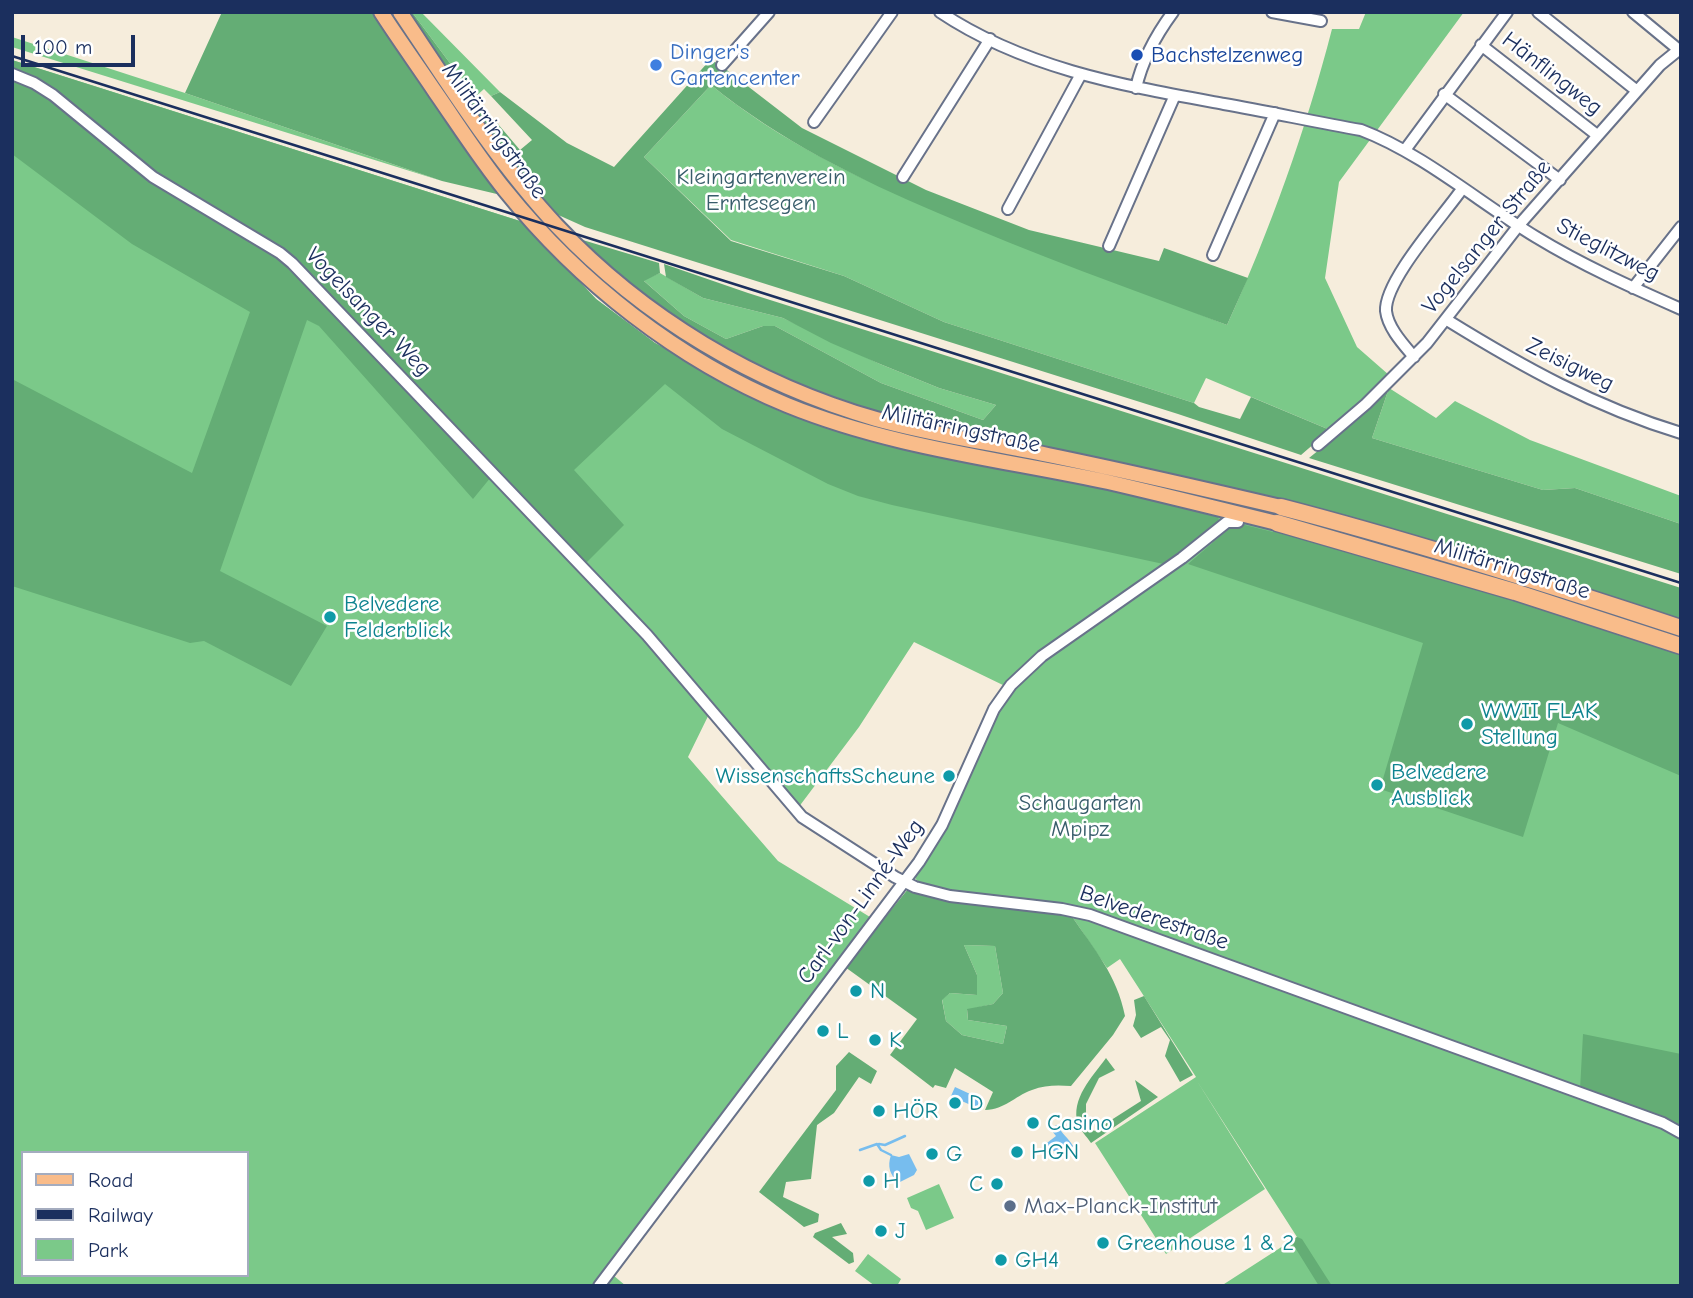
<!DOCTYPE html>
<html>
<head>
<meta charset="utf-8">
<style>
	body { margin:0 }
	#map { position:relative; width:1693px; height:1298px; overflow:hidden; background:#f6eddc; font-family:"Comic Neue",sans-serif }
	canvas { display:block }
	.frame { position:absolute; inset:0; border:14px solid #1b2f5e; pointer-events:none }
	.legend { position:absolute; left:21px; top:1151px; width:228px; height:126px; box-sizing:border-box; background:#fff; border:2px solid #a4acbf; margin:0; padding:9px 12px; list-style:none; font-size:21px; color:#1b2f5e }
	.legend li { display:flex; align-items:center; gap:14px; height:35px }
	.legend b { width:35px; border:2px solid #a4acbf }
	.scale { position:absolute; left:21px; top:35px; width:114px; height:32px; box-sizing:border-box; border:4px solid #1b2f5e; border-top:0; padding-left:9px; font-size:21px; line-height:24px; white-space:nowrap; color:#1b2f5e; -webkit-text-stroke:5px #fff; paint-order:stroke }
</style>
</head>
<body>
<div id="map">
<canvas width="1693" height="1298"></canvas>
<div class="frame"></div>
<ul class="legend">
<li><b style="height:9px;background:#f9bc8a"></b>Road</li>
<li><b style="height:9px;background:#1b2f5e"></b>Railway</li>
<li><b style="height:19px;background:#7bc989"></b>Park</li>
</ul>
<div class="scale">100 m</div>
</div>
<script>
const ctx = document.querySelector('canvas').getContext('2d');
ctx.lineJoin = 'round';
function fill(path, color) { ctx.fillStyle = color; ctx.fill(path, 'evenodd'); }
function strokePath(path, color, width, dash) { ctx.strokeStyle = color; ctx.lineWidth = width; ctx.lineCap = dash ? 'butt' : 'round'; ctx.setLineDash(dash || []); ctx.stroke(path); }
function write(font, color, halo, rows, align = 'center') {
  ctx.font = font + ' "Comic Neue",sans-serif'; ctx.lineWidth = 5; ctx.setLineDash([]); ctx.textBaseline = 'middle'; ctx.strokeStyle = halo; ctx.fillStyle = color; for (const [text, x, y, turn = 0] of rows) {
    ctx.save(); ctx.translate(x, y); ctx.rotate((+turn || 0) * Math.PI / 180); ctx.textAlign = isNaN(turn) ? turn : align; if (halo) ctx.strokeText(text, 0, 0); ctx.fillText(text, 0, 0); ctx.restore();
  }
}
fill(new Path2D(`
	M412,12H421L500,92L491,96L484,89L475,97Z
	M1366,12H1464L1339,182L1325,278L1357,347L1389,375L1330,430L1206,378L1194,403L944,322L844,276L731,240L644,157L711,85C799,157 903,198 1008,239C1081,268 1154,296 1227,325C1270,230 1306,130 1332,29H1359Z
	M12,37L185,93L442,181L12,47Z
	M12,60L523,222L596,299L655,343L779,411L927,453L1277,528L1681,649L1680,1286H1221L1297,1237L1197,1081L1265,1189L1166,1254L1095,1143L1196,1077L1120,959L1107,968L1071,915L921,885L915,878L948,822L1007,687L914,642L859,727L798,808L713,706L688,757L778,861L870,917L607,1270L626,1286H12ZM23,1153H247V1275H23Z
	M660,273L703,298L783,318L880,364L939,388L996,405L983,420L881,383L775,326H763L726,339L684,316L643,280Z
	M1389,388L1436,418L1455,401L1530,440L1681,496V524L1575,488L1543,490L1372,438Z
	M964,945L995,946L1003,993L993,1004L967,1010L968,1020L1007,1026L1003,1044L962,1035L946,1021L942,999L950,993L977,995V975Z
	M939,1184L954,1218L926,1230L918,1211L911,1208L907,1198Z
	M868,1254L901,1279L897,1286H875L855,1271Z`), '#7bc989');
fill(new Path2D(`
	M222,12H374L473,159L501,195L442,181L185,93Z
	M412,12L475,97L520,150L532,140L491,96L500,92L567,143L614,167L710,60L719,64L802,128L926,190L1029,230L1159,261L1164,248L1248,278L1227,325C1130,289 1033,254 938,213C858,179 779,140 711,85L644,157L731,241L844,276L944,322L1194,403L1199,407L1240,419L1251,397L1330,430L1301,455L1178,414L585,227L545,209L515,170L407,14Z
	M12,60L523,222L596,299L655,343L779,411L927,453L1062,479L1218,514L1219,522L1168,561V565L892,505L858,496L828,484L722,429L665,384L574,470L624,525L580,569L491,477L473,499L319,326L307,320L220,571L327,626L291,686L204,641L190,643L12,586V379L192,473L250,312L132,244L12,154Z
	M576,238L659,263L660,273L644,281L684,316L726,339L763,326H775L881,383L983,420L996,405L939,388L880,364L831,343L783,318L703,298L666,277L664,264L748,293L1681,588V618H1671L1496,560L1329,513L1201,481L1048,448L928,425L814,393L724,351L641,296Z
	M1389,388L1372,438L1543,490L1575,488L1681,524V574L1309,458L1345,429Z
	M1241,524L1273,532L1277,528L1681,649V776L1558,723L1523,837L1380,789L1423,643L1188,564L1233,525Z
	M908,889L1071,915C1094,949 1117,975 1125,1016L1113,1035L1071,1086C1057,1085 1045,1085 1032,1090C1013,1097 1006,1109 985,1110L993,1092L955,1068L946,1088L935,1085L933,1088L890,1055L917,1019L845,967ZM964,945L995,946L1003,993L993,1004L967,1009L968,1020L1007,1026L1003,1044L962,1035L946,1021L942,1000L950,993L977,995V975Z
	M1144,996L1193,1075L1180,1082L1165,1056L1170,1040L1161,1027L1141,1038L1133,1026L1136,1015L1134,1000Z
	M1583,1034L1681,1054V1129L1580,1090Z
	M849,1052L877,1071L871,1084L859,1077L834,1113L817,1125L811,1179L786,1182L783,1197L819,1214L818,1222L804,1227L759,1192L836,1090V1066Z
	M1106,1058L1115,1070L1099,1078L1086,1104V1122L1094,1131L1141,1101L1135,1080L1158,1097L1091,1143C1087,1137 1080,1130 1078,1124C1070,1099 1093,1076 1106,1058Z
	M841,1223L847,1234L832,1237L853,1253L854,1262L849,1264L813,1237L815,1233Z
	M1297,1237L1302,1239L1332,1286H1319L1291,1241Z`), '#64ad75');
fill(new Path2D(`
	M955,1087L981,1099L977,1108L951,1096Z
	M1056,1125L1059,1126C1061,1134 1069,1138 1073,1146L1070,1150L1054,1151L1043,1146L1056,1136L1052,1131Z
	M909,1154L917,1170L914,1175L898,1183C890,1174 887,1167 891,1155L899,1157Z`), '#77bdee');
strokePath(new Path2D(`
	M879,1144L885,1145L905,1136
	M860,1150L877,1144L881,1150L891,1155`), '#77bdee', 2.5);
const minor = new Path2D(`
	M940,12C1025,69 1126,86 1224,104C1270,112 1315,122 1361,130C1422,153 1480,203 1536,237C1582,265 1631,287 1681,309
	M1272,12L1321,21
	M1538,12L1637,91
	M1633,12L1679,50
	M1481,45L1597,135
	M722,65L769,12
	M12,74L34,83L53,95L153,177L280,253L292,263L647,635L802,817L895,877L915,887L950,896L1062,909L1090,915L1663,1123L1681,1133
	M1136,88C1142,61 1156,35 1173,12
	M1444,94L1560,180
	M814,122L892,12
	M1405,150L1507,12
	M903,177L990,39
	M1008,209L1081,74
	M1109,246L1175,95
	M1213,255L1275,113
	M1633,288L1681,227
	M1447,320C1523,367 1595,407 1681,433
	M1414,357C1403,344 1388,328 1386,311C1384,281 1444,215 1462,189
	M1318,445L1366,404L1427,343L1519,225L1660,65L1681,48
	M599,1286L919,862L942,825L994,709L1011,685L1042,656L1182,558L1227,522H1238`);
const major = new Path2D(`
	M381,12C399,40 418,66 436,93C459,126 480,159 505,190C579,282 678,360 787,405C890,447 1000,459 1108,482C1164,495 1220,509 1277,523
	M400,12C449,85 497,162 557,226C644,318 755,384 876,419C933,435 991,443 1048,455C1126,471 1204,489 1281,507`);
const highway = new Path2D(`
	M1281,507C1416,542 1548,584 1681,628
	M1277,523L1515,592L1681,646`);
strokePath(minor, '#68728a', 14);
strokePath(major, '#68728a', 18);
strokePath(highway, '#68728a', 19);
strokePath(minor, '#fff', 10);
strokePath(major, '#f9bc8a', 14);
strokePath(highway, '#f9bc8a', 16);
strokePath(new Path2D(`
	M12,56L1681,583`), '#1b2f5e', 2.5);
for (const [x, y, r, color] of [
	[1137,55,7,"#1a4fb4"],
	[656,65,7,"#3f7fe0"],
	[330,617,7,"#0f9aa8"],
	[1467,724,7,"#0f9aa8"],
	[949,776,7,"#0f9aa8"],
	[1377,785,7,"#0f9aa8"],
	[856,991,7,"#0f9aa8"],
	[823,1031,7,"#0f9aa8"],
	[875,1040,7,"#0f9aa8"],
	[955,1103,7,"#0f9aa8"],
	[879,1111,7,"#0f9aa8"],
	[1033,1123,7,"#0f9aa8"],
	[1017,1152,7,"#0f9aa8"],
	[932,1154,7,"#0f9aa8"],
	[869,1181,7,"#0f9aa8"],
	[997,1184,7,"#0f9aa8"],
	[1010,1206,7,"#5c6f8a"],
	[881,1231,7,"#0f9aa8"],
	[1103,1243,7,"#0f9aa8"],
	[1001,1260,7,"#0f9aa8"]
]) { const dot = new Path2D(); dot.arc(x, y, r, 0, 2 * Math.PI); ctx.fillStyle = color; ctx.fill(dot); strokePath(dot, '#fff', 2.5); }
write('23px', '#366cbe', '#fff', [
	["Dinger's",670,52],
	["Gartencenter",670,78]
], 'left');
write('23px', '#164399', '#fff', [
	["Bachstelzenweg",1151,55]
], 'left');
write('23px', '#1b2f5e', '#fff', [
	["Hänflingweg",1552,74,38],
	["Militärringstraße",494,131,54],
	["Vogelsanger Straße",1487,237,-51],
	["Stieglitzweg",1608,250,27],
	["Vogelsanger Weg",368,312,46],
	["Zeisigweg",1570,365,26],
	["Militärringstraße",961,429,12],
	["Militärringstraße",1512,569,17],
	["Carl-von-Linné-Weg",861,902,-54],
	["Belvederestraße",1154,918,19]
]);
write('23px', '#385d6b', '#fff', [
	["Kleingartenverein",761,177],
	["Erntesegen",761,203],
	["Schaugarten",1080,803],
	["Mpipz",1080,829]
]);
write('23px', '#0d838f', '#fff', [
	["Belvedere",344,604],
	["Felderblick",344,630],
	["WWII FLAK",1481,711],
	["Stellung",1481,737],
	["Belvedere",1391,772],
	["Ausblick",1391,798],
	["WissenschaftsScheune",935,776,"right"],
	["N",870,991],
	["L",837,1031],
	["K",889,1040],
	["D",969,1103],
	["HÖR",893,1111],
	["Casino",1047,1123],
	["HGN",1031,1152],
	["G",946,1154],
	["H",883,1181],
	["C",983,1184,"right"],
	["J",895,1231],
	["Greenhouse 1 & 2",1117,1243],
	["GH4",1015,1260]
], 'left');
write('23px', '#4e5e75', '#fff', [
	["Max-Planck-Institut",1024,1206]
], 'left');
</script>
</body>
</html>
